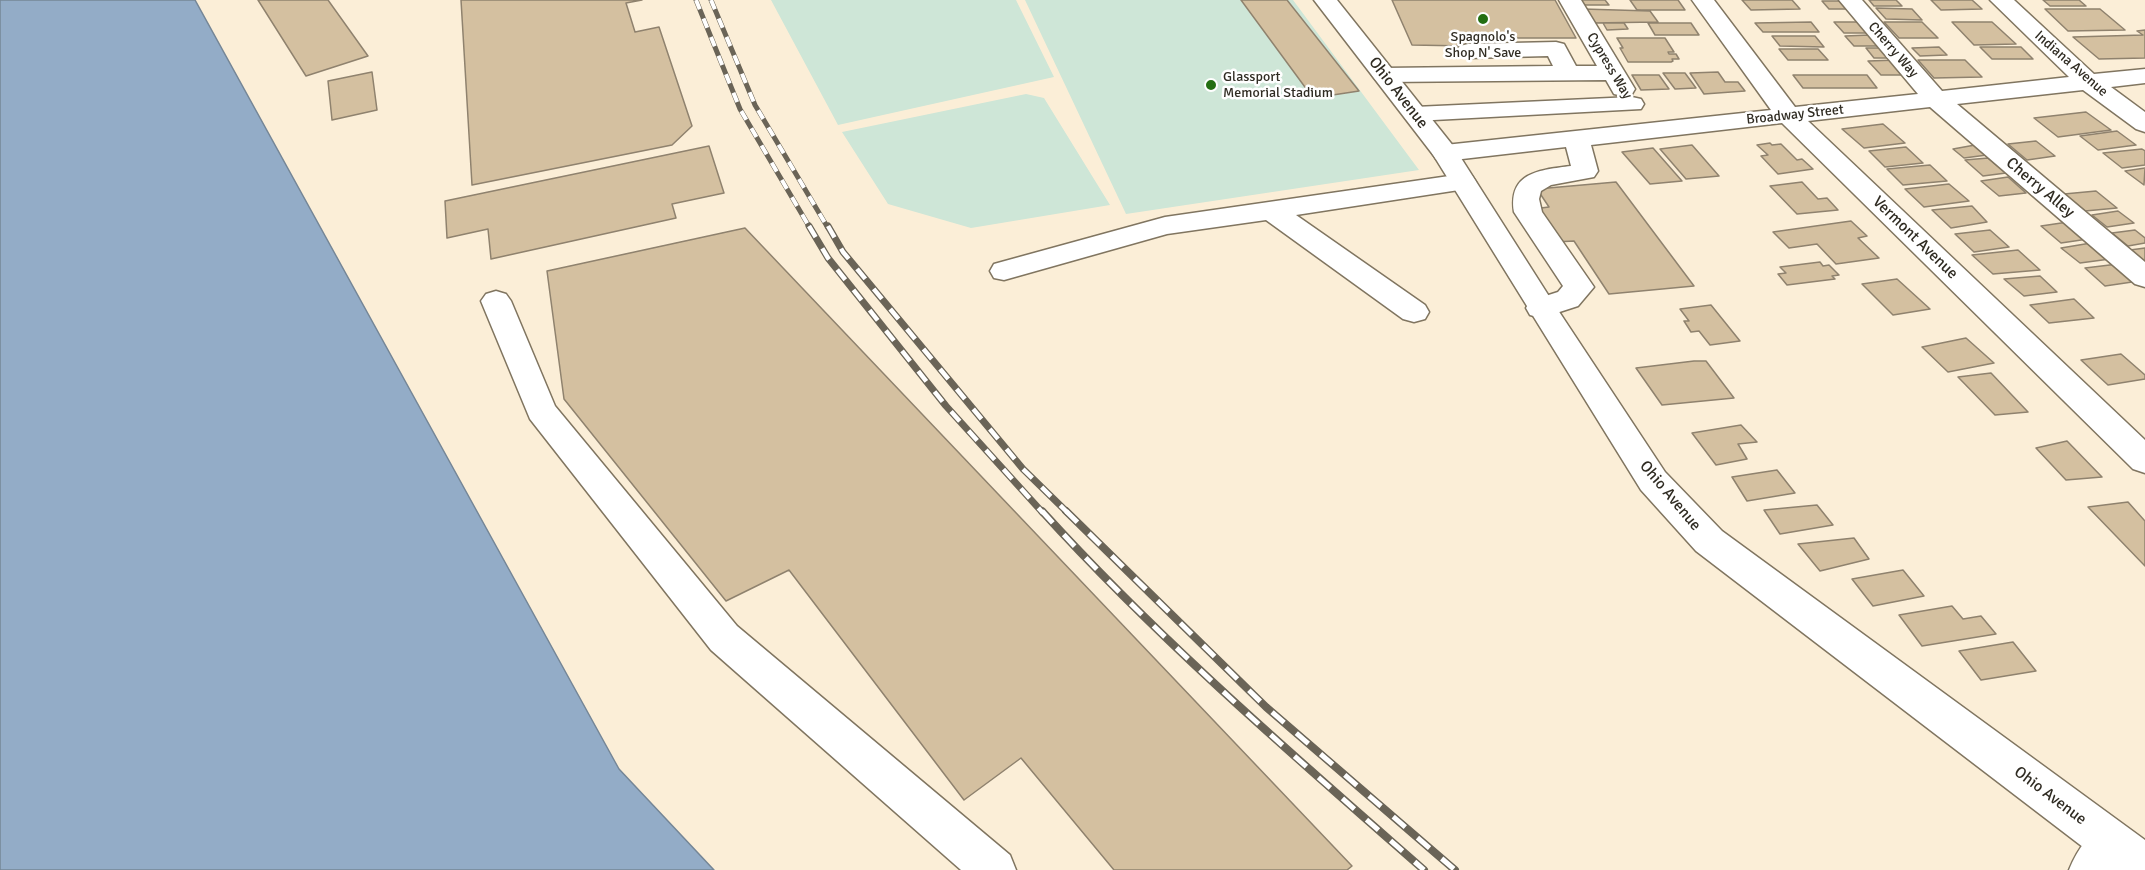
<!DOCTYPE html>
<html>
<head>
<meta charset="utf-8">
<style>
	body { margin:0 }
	canvas { display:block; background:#fbeed7 }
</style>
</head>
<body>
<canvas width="2145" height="870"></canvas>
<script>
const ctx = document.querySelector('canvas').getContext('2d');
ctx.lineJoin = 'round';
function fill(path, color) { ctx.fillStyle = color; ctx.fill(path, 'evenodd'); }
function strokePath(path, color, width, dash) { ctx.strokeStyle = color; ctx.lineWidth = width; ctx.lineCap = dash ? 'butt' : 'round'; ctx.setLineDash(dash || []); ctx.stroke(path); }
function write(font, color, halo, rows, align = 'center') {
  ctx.font = font + ' Signika,sans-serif'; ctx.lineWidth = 5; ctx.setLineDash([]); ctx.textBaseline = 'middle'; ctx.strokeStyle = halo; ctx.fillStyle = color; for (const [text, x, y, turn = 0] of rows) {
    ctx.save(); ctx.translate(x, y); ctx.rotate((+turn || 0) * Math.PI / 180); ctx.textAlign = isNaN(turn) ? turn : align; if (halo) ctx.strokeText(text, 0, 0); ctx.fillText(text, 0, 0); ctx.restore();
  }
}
fill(new Path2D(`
	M771,0H1016L1054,77L838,125Z
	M1025,0H1293L1419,170L1126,214Z
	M1026,94L1044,98L1110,205L971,228L888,204L842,132Z`), '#cee6d7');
const water = new Path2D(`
	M0,0H195L619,769L714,870H0Z`);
fill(water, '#93acc7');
strokePath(water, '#758696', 1.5);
const building = new Path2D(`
	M258,0H328L368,56L306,76Z
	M461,0H642L626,3L635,32L659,27L692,126L672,145L472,185Z
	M1241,0H1287L1359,91L1313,98Z
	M1392,0H1555L1576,38H1458L1465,46L1412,45Z
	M1579,0H1605L1609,5H1583Z
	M1630,0H1678L1685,10H1637Z
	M1742,0H1792L1800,9L1751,10Z
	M1869,0H1896L1902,6H1874Z
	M1931,0H1972L1982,9L1941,10Z
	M2043,0H2079L2086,6H2050Z
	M1822,1H1844L1850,9H1829Z
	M1876,8L1912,9L1922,20L1886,19Z
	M1583,9L1650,11L1658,22L1591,23Z
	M2045,9H2100L2125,30L2068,31Z
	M1811,22L1819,32H1763L1755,23Z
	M1834,22H1858L1868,33H1844Z
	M1884,22H1922L1938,38H1899Z
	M1952,22H1992L2016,44L1974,45Z
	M1603,23H1624L1628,29L1607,30Z
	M1648,23H1691L1699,35H1655Z
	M2145,30V58L2099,59L2073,37L2143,35L2137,31Z
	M1870,35L1879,46H1854L1845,36Z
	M1772,36H1815L1824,47L1780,46Z
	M1617,38H1665L1674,52H1668L1669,54H1676L1679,59H1672L1673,61L1671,62H1628L1620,48H1623Z
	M1939,47L1947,55L1920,56L1912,48Z
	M1980,47H2021L2033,59H1992Z
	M1866,48H1888L1897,58H1874Z
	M1779,49H1818L1828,60H1788Z
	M1898,60L1911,75H1881L1868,61Z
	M1918,60H1965L1982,77L1934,78Z
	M372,72L377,110L332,120L328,81Z
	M1718,72L1725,82H1738L1745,91L1704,94L1690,73Z
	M1663,73H1685L1696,88L1675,89Z
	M1632,75H1659L1669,89L1641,90Z
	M1793,75H1867L1877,88H1803Z
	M2086,112L2111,130L2058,137L2034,118Z
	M1883,124L1905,143L1864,148L1842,129Z
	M2117,131L2136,145L2098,150L2080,136Z
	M2036,141L2055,156L2027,160L2008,144Z
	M1770,143L1772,145L1781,144L1797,160L1802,159L1813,169L1778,174L1761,156L1768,155L1757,145Z
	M1692,145L1719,176L1686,179L1660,149Z
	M1975,145L1987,155L1964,158L1953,149Z
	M709,146L724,193L672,204L676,218L491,259L488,229L447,238L445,201Z
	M1906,147L1923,163L1885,167L1869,151Z
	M1653,148L1682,181L1650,184L1622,152Z
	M2142,149L2145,151V165L2122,168L2103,153Z
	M1988,158L2006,173L1983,176L1965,160Z
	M1930,165L1947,181L1903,185L1887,169Z
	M2145,168L2144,185L2125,171Z
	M2008,177L2026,193L1999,196L1981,181Z
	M1616,182L1694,286L1609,294L1574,241L1555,242L1533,209L1549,207L1537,189Z
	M1802,182L1818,199L1827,198L1838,210L1797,214L1770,186Z
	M1949,184L1969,201L1924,207L1905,189Z
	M2096,191L2117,208L2085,211L2064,194Z
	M1972,206L1987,222L1951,228L1932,210Z
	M2118,211L2134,223L2107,227L2092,215Z
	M1851,221L1867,236L1858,238L1879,258L1836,264L1817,244L1789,248L1773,232Z
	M2068,222L2088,239L2061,243L2041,226Z
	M745,228L1352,866L1347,870H1114L1021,758L964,800L789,570L726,601L564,399L547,271Z
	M1990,230L2009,247L1974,252L1955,234Z
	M2135,230L2145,238V243L2128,246L2112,233Z
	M2091,243L2110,259L2080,263L2061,248Z
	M2145,248V262L2130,250Z
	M2018,250L2040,270L1993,274L1972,255Z
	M1820,262L1823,266L1829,265L1839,275L1832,276L1835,279L1787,285L1778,274L1786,273L1780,267Z
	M2118,264L2139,281L2105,286L2085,268Z
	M2040,276L2057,292L2024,296L2004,279Z
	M1897,279L1930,309L1893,315L1862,284Z
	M2074,299L2094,318L2049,323L2030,305Z
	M1711,305L1740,341L1710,345L1699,331L1691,332L1684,321H1689L1680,309Z
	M1966,338L1994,363L1948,372L1922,347Z
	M2121,354L2145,375V379L2108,385L2081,360Z
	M1694,361H1706L1734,398L1662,405L1636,368Z
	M1991,373L2028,412L1995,415L1958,377Z
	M1741,425L1757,442L1738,444L1747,459L1716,465L1692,433Z
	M2067,441L2102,477L2066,480L2036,448Z
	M1777,470L1795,493L1747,501L1732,477Z
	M2128,502L2145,521V566L2088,507Z
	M1817,505L1833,525L1780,534L1764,510Z
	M1854,538L1869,559L1820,571L1798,544Z
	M1903,570L1924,596L1873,606L1852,579Z
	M1952,606L1963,619L1981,616L1996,634L1922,646L1899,615Z
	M2013,642L2036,671L1981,680L1959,651Z`);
fill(building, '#d4c0a0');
strokePath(building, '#8f826e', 1.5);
const minor = new Path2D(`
	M1559,0H1581L1635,89L1632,94L1623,96L1614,94L1606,80L1384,82L1376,80L1372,75L1376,70L1384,68L1553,66L1548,56L1468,58L1460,56L1456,51L1460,46L1468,44L1556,42L1564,44L1576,66H1597Z
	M1692,0H1714L1795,107L1918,94L1839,0H1862L1942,91L2069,77L1990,0H2014L2094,74L2145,69V83L2111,87L2145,112V132L2136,129L2083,90L1957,104L2145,262V287L2135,284L1930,107L1808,121L2145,440V473L2133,469L1782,123L1591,145L1598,171L1594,177L1551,185L1541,191L1539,199L1542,212L1594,287L1578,306L1541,318L1530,315L1526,308L1530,301L1558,292L1563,286L1514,212C1508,172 1540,170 1571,166L1566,147L1445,161L1436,159L1432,153L1436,147L1445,145L1771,110Z
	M1632,97L1641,99L1644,104L1641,109L1415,121L1406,119L1403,114L1406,109L1415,107Z
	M1463,174L1472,176L1476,182L1472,188L1296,215L1425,305L1429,312L1425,319L1414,322L1403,319L1266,220L1167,234L1004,280L994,278L990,271L994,264L1165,217Z
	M496,291L506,294L511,301L555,406L737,626L1010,855L1016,870H961L711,650L530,419L481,301L486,294Z
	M2112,822L2127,828L2134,843L2127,858L2118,870H2069C2078,848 2090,831 2112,822Z`);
const major = new Path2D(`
	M1314,0H1337L1454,147L1552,301L1665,472L1722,531L2145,840V870H2113L1696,551L1641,490L1434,156Z`);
strokePath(minor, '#807560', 3);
strokePath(major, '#807560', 3);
fill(minor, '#fff');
fill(major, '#fff');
const railFar2 = new Path2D(`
	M696,0L740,109L810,228
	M711,0L755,105L828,228`);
const railFar1 = new Path2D(`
	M809,226L828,258L946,406L1043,513
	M828,226L843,252L1023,469L1068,513`);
const rail = new Path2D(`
	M1042,511C1160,641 1293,755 1424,870
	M1066,511L1266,707L1455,870`);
strokePath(railFar2, '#6a6457', 5);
strokePath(railFar1, '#6a6457', 7);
strokePath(rail, '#6a6457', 8);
strokePath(railFar2, '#fff', 4, [10]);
strokePath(railFar1, '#fff', 4.5, [13]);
strokePath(rail, '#fff', 5, [16]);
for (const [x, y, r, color] of [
	[1483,19,6,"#246f12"],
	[1211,85,6,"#246f12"]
]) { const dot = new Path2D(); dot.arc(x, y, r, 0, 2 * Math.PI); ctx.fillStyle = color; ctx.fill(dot); strokePath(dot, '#fff', 2); }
write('14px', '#302c23', '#fff', [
	["Spagnolo's",1483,37],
	["Shop N' Save",1483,53],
	["Glassport",1223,77,"left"],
	["Memorial Stadium",1223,93,"left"]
]);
write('14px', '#302c23', '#fff', [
	["Cherry Way",1893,50,49],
	["Indiana Avenue",2071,64,41],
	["Cypress Way",1609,66,59],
	["Broadway Street",1795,115,-6]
]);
write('16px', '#302c23', '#fff', [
	["Ohio Avenue",1398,93,52],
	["Cherry Alley",2040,188,40],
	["Vermont Avenue",1915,238,44],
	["Ohio Avenue",1670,496,50],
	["Ohio Avenue",2050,796,37]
]);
</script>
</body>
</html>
